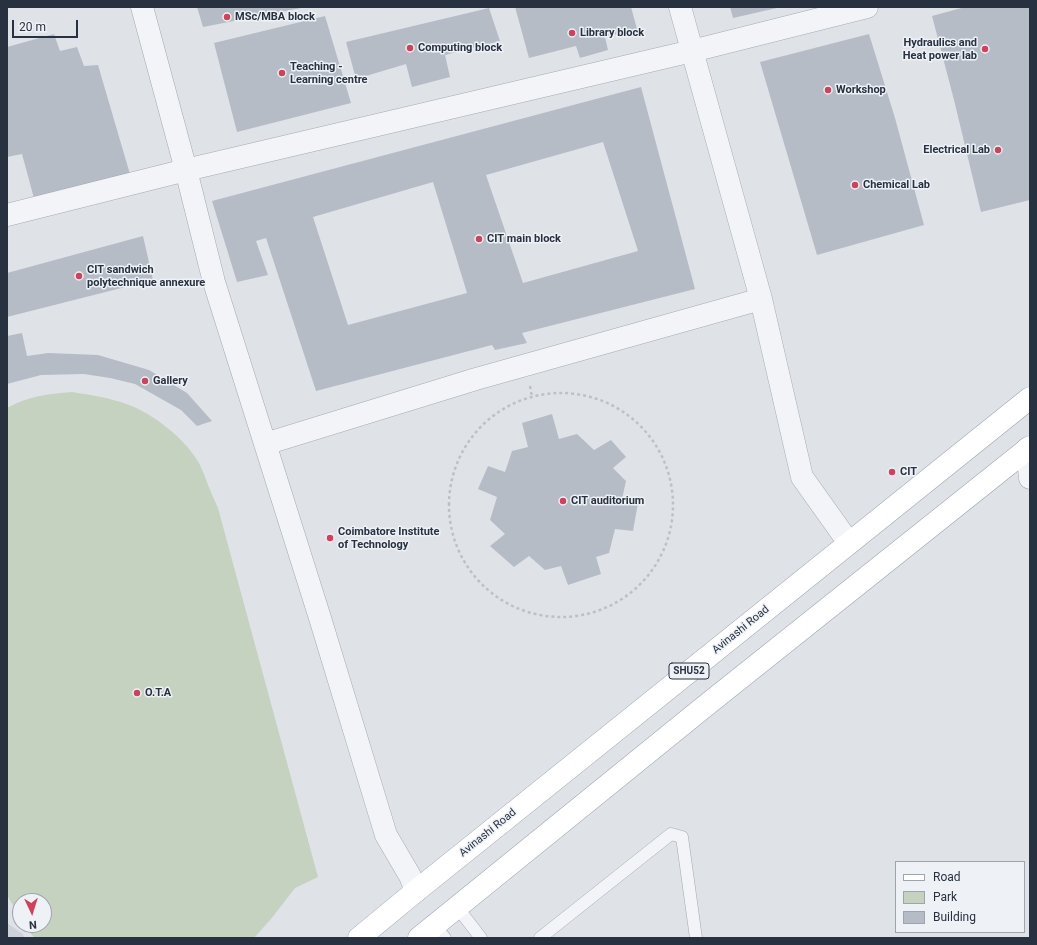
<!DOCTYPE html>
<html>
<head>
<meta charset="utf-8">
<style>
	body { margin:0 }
	#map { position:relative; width:1037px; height:945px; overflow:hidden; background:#dfe3e8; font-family:Roboto,sans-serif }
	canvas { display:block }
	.frame { position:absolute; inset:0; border:8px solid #283140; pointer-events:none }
	.legend { position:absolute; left:895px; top:861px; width:130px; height:72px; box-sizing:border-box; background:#eef2f6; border:1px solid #9fa5ad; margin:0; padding:5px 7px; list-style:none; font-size:12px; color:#283140 }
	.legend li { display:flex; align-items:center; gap:8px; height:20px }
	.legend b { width:20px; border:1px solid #9fa5ad }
	.north { position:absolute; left:12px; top:893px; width:40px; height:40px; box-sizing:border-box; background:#eef2f6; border:1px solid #9fa5ad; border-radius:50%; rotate:176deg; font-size:11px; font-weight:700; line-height:16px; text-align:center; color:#283140 }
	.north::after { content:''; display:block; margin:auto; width:14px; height:18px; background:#ce435b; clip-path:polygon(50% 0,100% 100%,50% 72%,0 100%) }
	.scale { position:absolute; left:12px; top:20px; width:66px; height:18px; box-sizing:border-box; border:2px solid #283140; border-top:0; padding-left:5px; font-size:12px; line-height:14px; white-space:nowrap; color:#283140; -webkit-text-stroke:3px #eef2f6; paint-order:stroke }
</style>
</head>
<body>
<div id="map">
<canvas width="1037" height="945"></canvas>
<div class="frame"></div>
<ul class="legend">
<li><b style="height:5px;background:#fff"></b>Road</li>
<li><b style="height:11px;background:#c5d2c0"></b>Park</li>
<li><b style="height:11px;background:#b6bcc5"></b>Building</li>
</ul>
<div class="north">N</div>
<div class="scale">20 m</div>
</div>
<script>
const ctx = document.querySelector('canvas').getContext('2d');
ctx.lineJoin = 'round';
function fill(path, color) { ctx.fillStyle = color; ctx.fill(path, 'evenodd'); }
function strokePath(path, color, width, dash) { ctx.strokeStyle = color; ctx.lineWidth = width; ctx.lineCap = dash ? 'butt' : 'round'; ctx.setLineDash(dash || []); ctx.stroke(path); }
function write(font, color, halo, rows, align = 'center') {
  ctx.font = font + ' Roboto,sans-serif'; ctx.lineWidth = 3; ctx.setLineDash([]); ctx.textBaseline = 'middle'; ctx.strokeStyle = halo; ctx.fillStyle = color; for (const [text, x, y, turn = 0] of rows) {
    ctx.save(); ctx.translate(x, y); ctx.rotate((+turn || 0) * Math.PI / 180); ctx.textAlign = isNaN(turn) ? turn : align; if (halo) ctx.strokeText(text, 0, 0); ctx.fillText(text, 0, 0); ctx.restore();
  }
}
fill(new Path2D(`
	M7,923L23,934L24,938H7Z`), '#cdd2da');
fill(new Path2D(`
	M72,392C91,395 111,398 129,405C153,414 184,438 197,460C200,464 202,470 204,474C208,486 213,497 218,508L318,877L295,888L271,919L254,938H35L28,931L24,925H44V901H20V918L7,895V408C28,396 48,394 72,392Z`), '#c5d2c0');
fill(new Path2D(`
	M197,7H301V8L203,27Z
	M515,7H631L637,29L605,37L608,50L580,58L576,46L529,58Z
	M730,7H777V8L733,18Z
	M965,7H1030V200L981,212L954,100L932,16Z
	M489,8L500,41L445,55L450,77L412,87L406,64L356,79L346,42Z
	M325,16L351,103L237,132L214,43Z
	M54,34L60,51L77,47L84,66L98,65L132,181L35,202L22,154L7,157V47Z
	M869,34L895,118L924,225L817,255L760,62Z
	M641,87L695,289L522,333L527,343L495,350L492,345L316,391L266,238L256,241L268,275L237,282L212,201ZM603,142L638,251L523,283L486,175ZM433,182L467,293L348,325L313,217Z
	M143,236L153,280L7,317V273Z
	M22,333L27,356L48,353L98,355L149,370L187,393L212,421L197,426L181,410L135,384L110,378L84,374L41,375L7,384V336Z
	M552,414L559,439L577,434L594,450L611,440L626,457L613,468L626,481L622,499L638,503L633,531L615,529L609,553L596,557L601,574L568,585L561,566L545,570L529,556L514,567L490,546L505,534L490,520L497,497L478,489L488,466L505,472L512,451L528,447L522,423Z`), '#b6bcc5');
const service = new Path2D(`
	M457,907L481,938
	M435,926L445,938
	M540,938L671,834L682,837L696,938`);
const minor = new Path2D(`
	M142,7L186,170L214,282L320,618L386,835L410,876L416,891
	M680,7L761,299L802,477L849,543
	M7,215L186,170L692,51L867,7
	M265,444L476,379L761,299
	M1027,449L1030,478`);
const primary = new Path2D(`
	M359,938L416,891L1030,398
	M419,938L704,707L1030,447`);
strokePath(service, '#a4aab2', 13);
strokePath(minor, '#a4aab2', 23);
strokePath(primary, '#9ea7b4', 23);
strokePath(new Path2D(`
	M530,386L532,397
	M449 505a112 112 0 1 1 224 0a112 112 0 1 1-224 0Z`), '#bdc1c7', 2.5, [3, 3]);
strokePath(service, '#f2f4f7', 12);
strokePath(minor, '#f2f4f7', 22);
strokePath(primary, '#fff', 22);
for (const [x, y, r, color] of [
	[227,17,4,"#ce435b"],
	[572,33,4,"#ce435b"],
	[410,48,4,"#ce435b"],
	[985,49,4,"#ce435b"],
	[282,73,4,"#ce435b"],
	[828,90,4,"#ce435b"],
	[998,150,4,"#ce435b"],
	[855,185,4,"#ce435b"],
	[479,239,4,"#ce435b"],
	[79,276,4,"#ce435b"],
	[145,381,4,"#ce435b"],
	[892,472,4,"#ce435b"],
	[563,501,4,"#ce435b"],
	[330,538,4,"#ce435b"],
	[137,693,4,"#ce435b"]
]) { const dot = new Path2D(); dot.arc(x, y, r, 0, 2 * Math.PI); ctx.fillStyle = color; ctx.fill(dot); strokePath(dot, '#eef2f6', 1.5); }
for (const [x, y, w] of [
	[689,671,40]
]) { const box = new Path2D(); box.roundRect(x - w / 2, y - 8, w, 16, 3); ctx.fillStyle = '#eef2f6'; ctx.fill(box); strokePath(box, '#283140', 1); }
write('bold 10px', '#283140', null, [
	["SHU52",689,671]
]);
write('bold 11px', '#283140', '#eef2f6', [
	["MSc/MBA block",235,17],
	["Library block",580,33],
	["Hydraulics and",977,43,"right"],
	["Heat power lab",977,56,"right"],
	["Computing block",418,48],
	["Teaching -",290,67],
	["Learning centre",290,80],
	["Workshop",836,90],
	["Electrical Lab",990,150,"right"],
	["Chemical Lab",863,185],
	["CIT main block",487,239],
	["CIT sandwich",87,270],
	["polytechnique annexure",87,283],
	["Gallery",153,381],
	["CIT",900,472],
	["CIT auditorium",571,501],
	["Coimbatore Institute",338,532],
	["of Technology",338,545],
	["O.T.A",145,693]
], 'left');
write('11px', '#283140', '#eef2f6', [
	["Avinashi Road",741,630,-39],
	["Avinashi Road",488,833,-39]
]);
</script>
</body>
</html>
